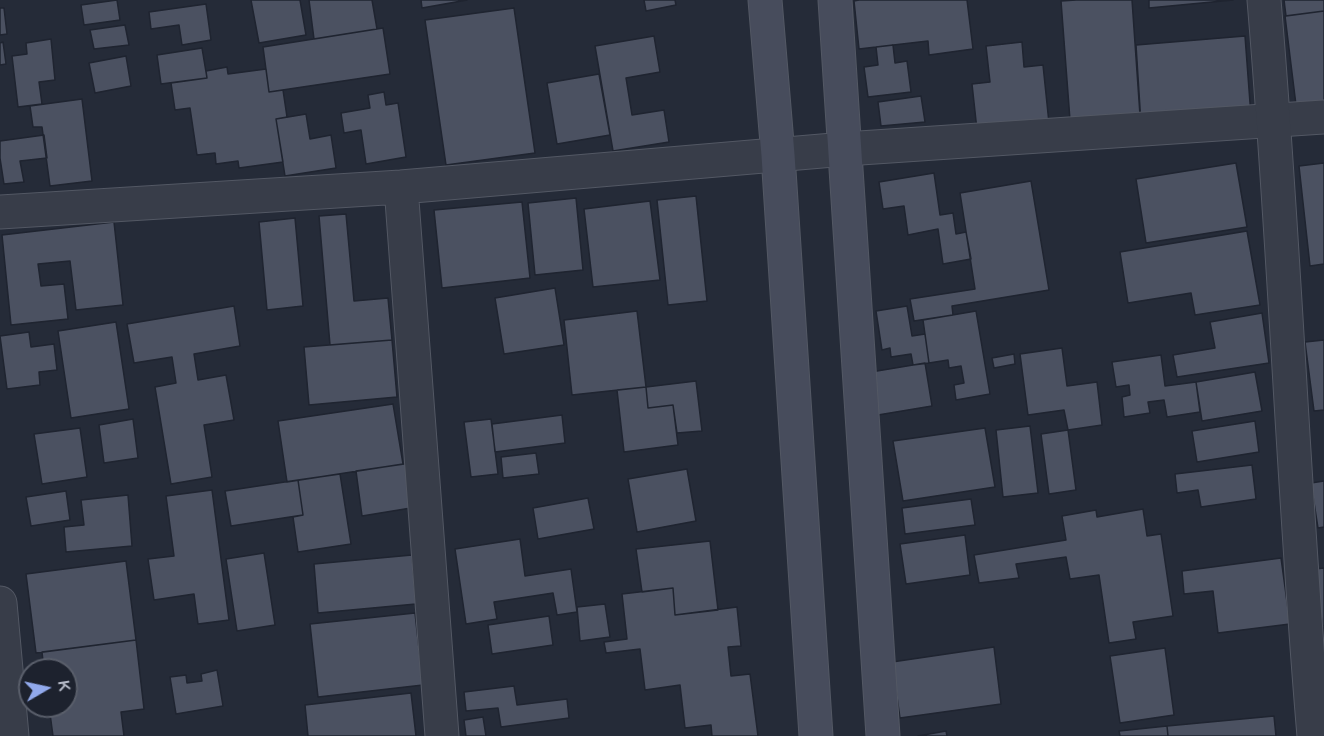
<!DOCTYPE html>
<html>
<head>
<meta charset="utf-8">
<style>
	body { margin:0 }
	#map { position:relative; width:1324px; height:736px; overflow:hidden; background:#252b38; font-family:"Varela Round",sans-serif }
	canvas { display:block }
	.north { position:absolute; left:18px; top:658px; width:60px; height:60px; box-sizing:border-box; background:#1d222e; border:2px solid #595e6a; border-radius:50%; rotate:81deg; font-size:16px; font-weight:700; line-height:24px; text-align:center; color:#b3b8c5 }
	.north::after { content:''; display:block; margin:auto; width:21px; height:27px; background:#91a9ec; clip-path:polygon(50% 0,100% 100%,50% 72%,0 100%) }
</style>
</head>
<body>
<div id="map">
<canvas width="1324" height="736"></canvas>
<div class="north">K</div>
</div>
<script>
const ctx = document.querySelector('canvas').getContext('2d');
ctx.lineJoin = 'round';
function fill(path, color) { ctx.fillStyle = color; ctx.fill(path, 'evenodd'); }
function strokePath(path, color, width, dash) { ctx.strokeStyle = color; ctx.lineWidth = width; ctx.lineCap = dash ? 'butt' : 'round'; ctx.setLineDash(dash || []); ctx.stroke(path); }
const building = new Path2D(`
	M117,0L120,20L84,25L81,5Z
	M251,0H300L306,35L259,43Z
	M309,0H372L377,29L314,39Z
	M421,0H467L422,8Z
	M644,0H675L676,5L646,11Z
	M859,0H967L973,49L929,55L928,41L859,49L854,1Z
	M1076,0H1132L1140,115L1070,120L1061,1Z
	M1149,0H1233L1149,8Z
	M1284,0H1324V11L1286,16Z
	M206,4L211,40L182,45L179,25L151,29L149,12Z
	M0,8H4L7,34L0,35Z
	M514,8L535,153L446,165L425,20Z
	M1324,11V109L1297,113L1285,16Z
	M125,25L129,45L94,49L90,30Z
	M383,28L390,74L269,92L263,47Z
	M654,36L660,72L626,78L632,115L664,110L669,142L613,151L595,46Z
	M1245,36L1251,116L1141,124L1136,45Z
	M51,39L55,80L39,82L42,104L18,107L12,56L27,54L26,43Z
	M3,42L6,64L0,65V43Z
	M1022,42L1024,67L1043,65L1049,123L977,130L972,84L990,82L986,46Z
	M893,45L895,63L907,61L911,92L868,97L864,67L878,65L876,47Z
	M202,48L207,78L161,84L157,55Z
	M126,56L131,86L95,93L89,63Z
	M227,67L228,74L266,69L269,92L283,90L287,117L276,119L283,162L239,168L238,161L216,164L215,153L197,155L190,108L175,110L171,83L207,78L206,71Z
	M599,74L610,135L557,144L547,83Z
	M384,92L386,105L398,103L406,157L366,164L361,130L344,133L341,113L370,108L368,95Z
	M921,96L925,122L881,126L878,102Z
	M82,99L92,181L50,186L42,127H33L30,106Z
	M306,114L310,139L331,135L336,168L285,176L276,119Z
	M44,135L47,158L20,161L24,182L4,184L0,158V141Z
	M1236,163L1247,227L1146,243L1136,179Z
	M1324,163V264L1310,266L1299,166Z
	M934,173L940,215L953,213L956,234L966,232L971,259L943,264L938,229L908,235L904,206L883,209L879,182Z
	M1031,181L1049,290L952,306L953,315L914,321L910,299L975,289L960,193Z
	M696,196L707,301L668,305L657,200Z
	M576,198L583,270L535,275L528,203Z
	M650,201L660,280L593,287L584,209Z
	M522,202L530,278L442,288L434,210Z
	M346,214L354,301L388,298L392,340L330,345L319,216Z
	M295,218L303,306L267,310L259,222Z
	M114,222L123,305L76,310L70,261L38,264L41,286L64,284L68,319L11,325L2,235Z
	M1247,231L1260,305L1195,315L1191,293L1128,303L1120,252Z
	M555,288L564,345L504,354L495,298Z
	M234,306L240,346L194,354L198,380L226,375L234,420L204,425L212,477L171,484L155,387L176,383L172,357L134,363L127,324Z
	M907,306L912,336L925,334L929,363L913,365L911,354L891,357L890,348L882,350L876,311Z
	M637,311L646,387L572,395L564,320Z
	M976,311L990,394L956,400L954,385L964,383L961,366L949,368L948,360L929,363L923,320Z
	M1262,313L1269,363L1177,377L1173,355L1215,348L1210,322Z
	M116,322L129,409L71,418L58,331Z
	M29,332L31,347L54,344L57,370L39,372L40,385L7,389L0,336Z
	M392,340L397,397L309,405L304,347Z
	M1324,340V410L1314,411L1305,342Z
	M1062,348L1067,386L1097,382L1102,425L1068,430L1064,410L1028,415L1020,354Z
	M1014,354L1015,364L994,368L992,358Z
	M1161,355L1165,386L1196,382L1200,412L1167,417L1164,400L1148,402L1150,413L1124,417L1122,397L1130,395L1129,385L1116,387L1112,362Z
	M925,363L932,406L878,415L871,372Z
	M1255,372L1262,411L1202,421L1196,382Z
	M696,381L702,431L677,433L673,405L648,408L646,387Z
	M646,387L648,408L673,405L678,445L624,452L617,390Z
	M393,404L403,464L287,482L278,421Z
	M562,415L565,443L495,452L492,424Z
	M133,419L138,458L104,463L99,425Z
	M491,419L498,474L471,477L464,422Z
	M1255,421L1259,452L1197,462L1192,431Z
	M1030,426L1038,493L1003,497L996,430Z
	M80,428L87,477L42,484L34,434Z
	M985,428L995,487L903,501L893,441Z
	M1068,430L1076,490L1049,494L1041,434Z
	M536,453L539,474L503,478L501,457Z
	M411,463L417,507L362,516L356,471Z
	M1252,465L1256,499L1201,507L1198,490L1177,493L1175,474Z
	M687,469L696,521L637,532L628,479Z
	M340,474L351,544L298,552L293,517L303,515L298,480Z
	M298,480L303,515L231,526L225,491Z
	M1324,481V527L1318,528L1311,483Z
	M212,490L229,620L198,624L194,594L154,600L148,559L174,556L166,496Z
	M66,491L70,520L31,526L26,497Z
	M128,495L132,546L66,552L64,527L84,525L81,500Z
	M588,498L594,529L538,539L533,508Z
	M971,499L975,525L905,534L902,508Z
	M1143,509L1147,536L1161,534L1173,616L1133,622L1136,639L1109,643L1099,575L1070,579L1066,557L1016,564L1019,578L979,583L974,555L1066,540L1062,516L1096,510L1097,517Z
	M965,535L970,575L906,584L900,544Z
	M520,539L525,576L571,569L577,612L557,615L553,593L494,602L497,619L466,624L455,549Z
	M710,541L718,610L675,615L673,588L642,592L636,549Z
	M264,553L275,625L237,631L226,559Z
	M412,555L416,604L318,613L314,564Z
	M1281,558L1290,624L1218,633L1213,591L1184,594L1182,571Z
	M126,561L136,640L36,653L26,574Z
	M1324,568V638L1315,569Z
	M673,588L675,615L737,607L741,646L728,647L731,676L750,674L758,736H712L711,725L685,728L680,685L645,690L640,649L606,653L604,642L627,639L622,594Z
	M605,604L610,637L580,641L577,607Z
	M415,613L423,685L318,697L310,624Z
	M549,616L553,645L492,654L488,625Z
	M136,640L144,709L121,712L124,736H53L49,706H66V670H44L42,652Z
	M994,647L1001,704L900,718L892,662Z
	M1165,648L1174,715L1120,723L1110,656Z
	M217,670L223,706L176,714L170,677L186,675L187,683L202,681L201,674Z
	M514,686L517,705L567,699L569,718L501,727L498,708L466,711L464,692Z
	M411,693L416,736H308L305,705Z
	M1274,716L1276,736H1168L1167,726Z
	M483,717L486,736H466L464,720Z
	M1167,726L1168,736H1120L1119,731Z
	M946,731L947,736H918Z`);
fill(building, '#4b5161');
strokePath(building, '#1f2430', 1.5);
const minor = new Path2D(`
	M401,187L442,736
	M0,212L401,187L845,149L1324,117
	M0,603L12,736`);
const tertiary = new Path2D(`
	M1264,0C1285,245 1293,491 1314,736`);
const secondary = new Path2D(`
	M765,0L778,155L816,736
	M835,0L883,736`);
strokePath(minor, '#535864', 35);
strokePath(tertiary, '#535864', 35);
strokePath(secondary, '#535864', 35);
strokePath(minor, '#383d49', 33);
strokePath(tertiary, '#383d49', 33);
strokePath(secondary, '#474c5c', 33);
</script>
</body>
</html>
